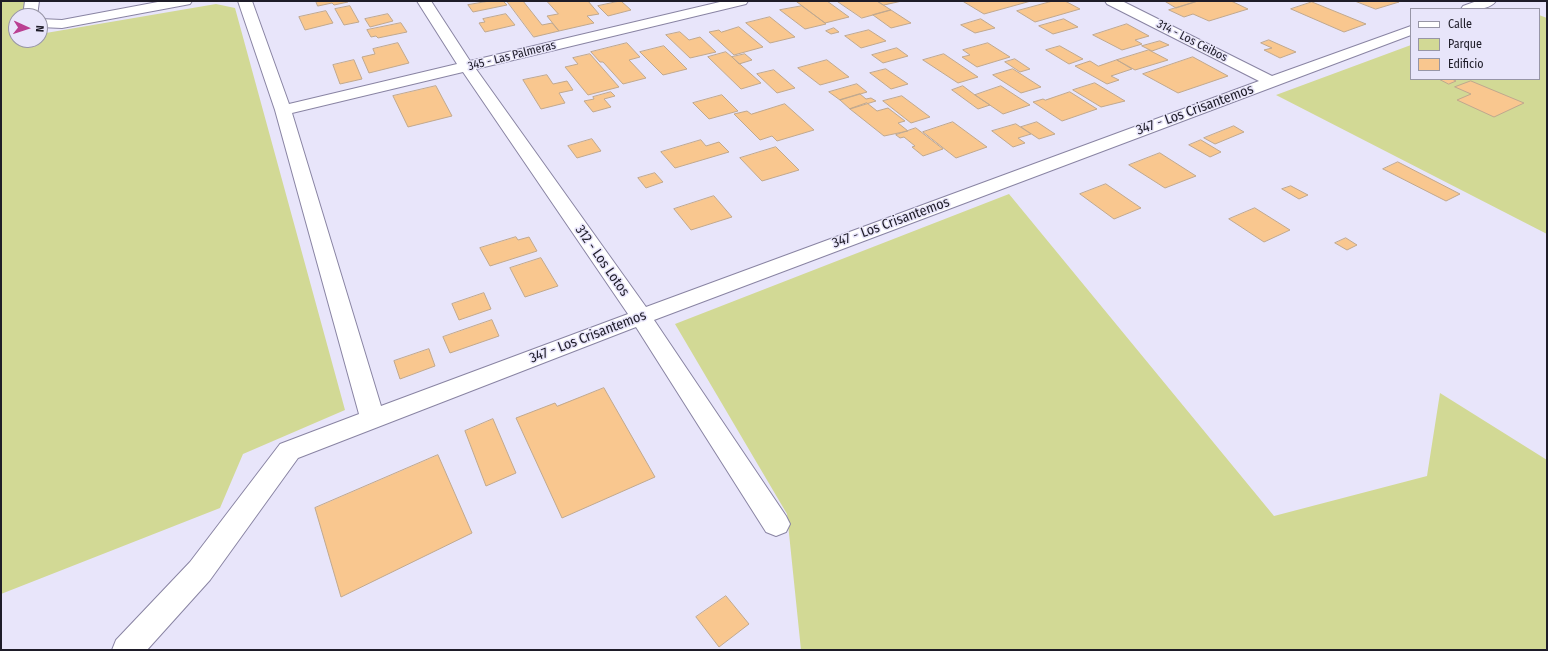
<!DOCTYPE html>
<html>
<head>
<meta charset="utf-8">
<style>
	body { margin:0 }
	#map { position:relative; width:1548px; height:651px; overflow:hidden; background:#e8e5fa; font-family:"Fira Sans Condensed",sans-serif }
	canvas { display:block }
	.frame { position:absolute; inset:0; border:2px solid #1e1c28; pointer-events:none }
	.legend { position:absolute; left:1410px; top:8px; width:130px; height:72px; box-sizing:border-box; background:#e8e5fa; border:1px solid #9795a6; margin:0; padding:5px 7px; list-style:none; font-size:12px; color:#1e1c28 }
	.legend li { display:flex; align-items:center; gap:8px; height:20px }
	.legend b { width:20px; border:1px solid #9795a6 }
	.north { position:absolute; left:8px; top:8px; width:40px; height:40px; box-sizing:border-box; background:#e8e5fa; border:1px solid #9795a6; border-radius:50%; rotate:93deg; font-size:11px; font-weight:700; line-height:16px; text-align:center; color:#1e1c28 }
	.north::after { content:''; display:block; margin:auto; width:14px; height:18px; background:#ba4092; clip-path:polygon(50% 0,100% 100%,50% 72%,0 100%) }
</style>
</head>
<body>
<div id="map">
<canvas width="1548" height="651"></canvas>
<div class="frame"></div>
<ul class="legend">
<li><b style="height:5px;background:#fff"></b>Calle</li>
<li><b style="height:11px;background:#d2d995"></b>Parque</li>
<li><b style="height:11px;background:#f9c78f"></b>Edificio</li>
</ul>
<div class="north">N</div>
</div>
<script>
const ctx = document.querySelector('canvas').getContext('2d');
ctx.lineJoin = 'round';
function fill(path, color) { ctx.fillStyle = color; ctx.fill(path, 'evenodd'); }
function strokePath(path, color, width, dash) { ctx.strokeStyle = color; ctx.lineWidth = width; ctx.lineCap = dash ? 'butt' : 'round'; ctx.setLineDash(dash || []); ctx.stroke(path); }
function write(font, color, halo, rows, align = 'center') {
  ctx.font = font + ' "Fira Sans Condensed",sans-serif'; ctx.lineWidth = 3; ctx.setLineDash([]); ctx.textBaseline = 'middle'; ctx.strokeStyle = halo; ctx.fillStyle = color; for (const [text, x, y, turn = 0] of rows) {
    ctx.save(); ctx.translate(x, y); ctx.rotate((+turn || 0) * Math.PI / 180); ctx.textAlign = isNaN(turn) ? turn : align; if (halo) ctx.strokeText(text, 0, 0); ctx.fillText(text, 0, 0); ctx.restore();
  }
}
fill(new Path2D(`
	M1,1H24L25,16H16V40H40V34L216,4L235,8L345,410L243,454L220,508L1,594Z
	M1539,15L1547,18V234L1276,95L1411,45V79H1539Z
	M1009,194L1274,516L1427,476L1440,393L1547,460V650H801L787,514L675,324Z`), '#d2d995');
const building = new Path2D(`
	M316,1H348V2L334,5L332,3L318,6Z
	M490,1H503L507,5L473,12L468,5Z
	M507,1H523L542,25L552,23L559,31L534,37Z
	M547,1H588L599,14L587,16L594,23L559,31L547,16L558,14Z
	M621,1L631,10L608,16L598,6Z
	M802,1H827L849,17L825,23L797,2Z
	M837,1H877L891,10L862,18Z
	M877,1H902L884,5Z
	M966,1H1031L984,14L964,2Z
	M1053,1H1065L1080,9L1035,22L1017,11Z
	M1171,1H1198L1176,8L1166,2Z
	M1198,1H1231L1248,9L1209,21L1193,14L1184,17L1169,10Z
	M1355,1H1396L1399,2L1376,9Z
	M1312,2L1366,24L1344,32L1291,9Z
	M350,6L359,22L344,25L335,9Z
	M802,6L825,23L826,24L805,29L780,10Z
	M891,10L911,23L891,28L873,15Z
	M326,11L333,23L305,30L299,17Z
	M388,14L393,21L370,27L365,19Z
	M506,14L515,25L485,32L479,23L485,22L483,19Z
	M770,17L795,37L770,43L746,23Z
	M981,19L995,28L975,33L961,25Z
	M1064,19L1078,27L1053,34L1039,26Z
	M401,23L407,32L378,38L376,36L371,37L367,30Z
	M1127,24L1149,36L1135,40L1142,44L1122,50L1093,35Z
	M739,27L763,47L734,55L709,32L719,30L721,32Z
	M834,28L839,32L831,34L826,31Z
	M869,30L886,41L861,48L845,36Z
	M680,32L689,40L700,37L716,52L690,58L666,35Z
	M1269,40L1296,52L1280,58L1264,50L1272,48L1261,43Z
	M1160,41L1169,45L1152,51L1142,46Z
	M398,43L409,63L369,73L362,57L375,54L373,49Z
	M627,43L640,57L629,60L646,78L623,84L603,62H600L591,52Z
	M988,43L1010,57L977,67L962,57L970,55L963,50Z
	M664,46L687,69L663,75L640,52Z
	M1060,46L1083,59L1069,64L1046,50Z
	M897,48L908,56L883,63L872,55Z
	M1149,50L1168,60L1135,70L1117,60Z
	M726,52L732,57L761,83L741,89L708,57Z
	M590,54L619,87L588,95L565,67L578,64L573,58Z
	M745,54L752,60L739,64L732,57Z
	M944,54L978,77L958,83L923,60Z
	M1193,57L1228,76L1178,93L1143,74Z
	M1015,59L1030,69L1020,72L1005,62Z
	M354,60L362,79L340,84L333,65Z
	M827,60L849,77L820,85L798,68Z
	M1117,60L1132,69L1111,76L1119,80L1107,84L1075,66L1090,61L1098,66Z
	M886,69L908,84L891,89L870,73Z
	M1013,69L1041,87L1021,93L993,75Z
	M774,70L795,88L777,93L757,74Z
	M547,75L553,84L567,81L573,90L559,93L565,103L541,109L523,80Z
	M1439,79H1452L1456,81L1449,84Z
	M1471,81L1524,103L1494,117L1457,100L1471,94L1455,87Z
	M1095,83L1125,101L1101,107L1073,90Z
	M857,84L867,92L840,100L829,92Z
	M436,86L452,116L408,127L393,96Z
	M963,86L975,95L990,105L978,109L952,90Z
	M1001,86L1030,105L1003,114L975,95Z
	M611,92L615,96L604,99L611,107L593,112L584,101L594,99L593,97Z
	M1070,92L1097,109L1062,121L1033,102L1043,99L1045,100Z
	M860,94L866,99L871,98L876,101L850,109L840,100Z
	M722,95L738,111L709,119L693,103Z
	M902,96L930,117L911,123L883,101Z
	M867,103L877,111L888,108L905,121L898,123L908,131L884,136L850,109Z
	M785,104L814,130L777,141L772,136L760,140L734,114L747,111L751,114Z
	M953,122L987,147L956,158L923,132Z
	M1037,122L1055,134L1039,139L1021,127Z
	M1016,124L1031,134L1018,138L1025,143L1013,147L992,131Z
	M1234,126L1244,132L1215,144L1204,138Z
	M916,128L943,149L923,156L912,147L915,146L904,137L900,138L896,135Z
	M592,139L601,151L577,158L568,146Z
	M701,140L706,146L719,142L729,152L675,168L661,152Z
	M1201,140L1221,152L1210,157L1189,145Z
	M776,147L799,170L762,181L740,158Z
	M1160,153L1196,176L1165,188L1129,165Z
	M1398,162L1460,194L1446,201L1383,169Z
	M655,173L663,182L646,188L638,178Z
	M1106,184L1141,208L1114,219L1080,194Z
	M1291,186L1308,195L1299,199L1282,189Z
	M714,196L732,217L691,230L674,209Z
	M1255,208L1290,230L1264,242L1229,219Z
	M516,237L518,240L529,237L537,251L490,266L480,248Z
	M1346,238L1357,245L1347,250L1335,243Z
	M541,258L558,286L525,297L510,268Z
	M484,293L491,309L459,320L452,304Z
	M492,320L499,336L450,353L443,337Z
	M429,349L435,366L400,379L394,361Z
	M604,388L655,477L562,518L516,418L555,403L557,406Z
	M493,419L516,473L486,486L465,431Z
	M438,455L472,533L341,597L315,508Z
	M726,596L749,624L719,647L696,617Z`);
fill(building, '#f9c78f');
strokePath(building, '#c0a88e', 1);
const minor = new Path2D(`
	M25,1H39L37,16H23Z
	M163,1H192L190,4L185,5L62,28L40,27V19L62,20Z
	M238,1H252L289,104L457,64L417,1H431L470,61L724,1H748L746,4L476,69L646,307L1259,81L1107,4L1105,1H1122L1272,76L1411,26V35L654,320L786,516L790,524L786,532L776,536L766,532L636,327L298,458L210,580L147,650H112L116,640L190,562L280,444L359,414L275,110ZM463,72L628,314L381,406L292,113Z
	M1477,1H1496C1489,11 1472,9 1461,9L1463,6Z`);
strokePath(minor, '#8984a3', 2);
fill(minor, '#fff');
write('12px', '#1e1c28', '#e8e5fa', [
	["314 - Los Ceibos",1192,41,27],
	["345 - Las Palmeras",512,56,-14]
]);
write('14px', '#1e1c28', '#e8e5fa', [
	["347 - Los Crisantemos",1195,110,-20],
	["347 - Los Crisantemos",891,223,-20],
	["312 - Los Lotos",602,261,55],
	["347 - Los Crisantemos",588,337,-21]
]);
</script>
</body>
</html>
